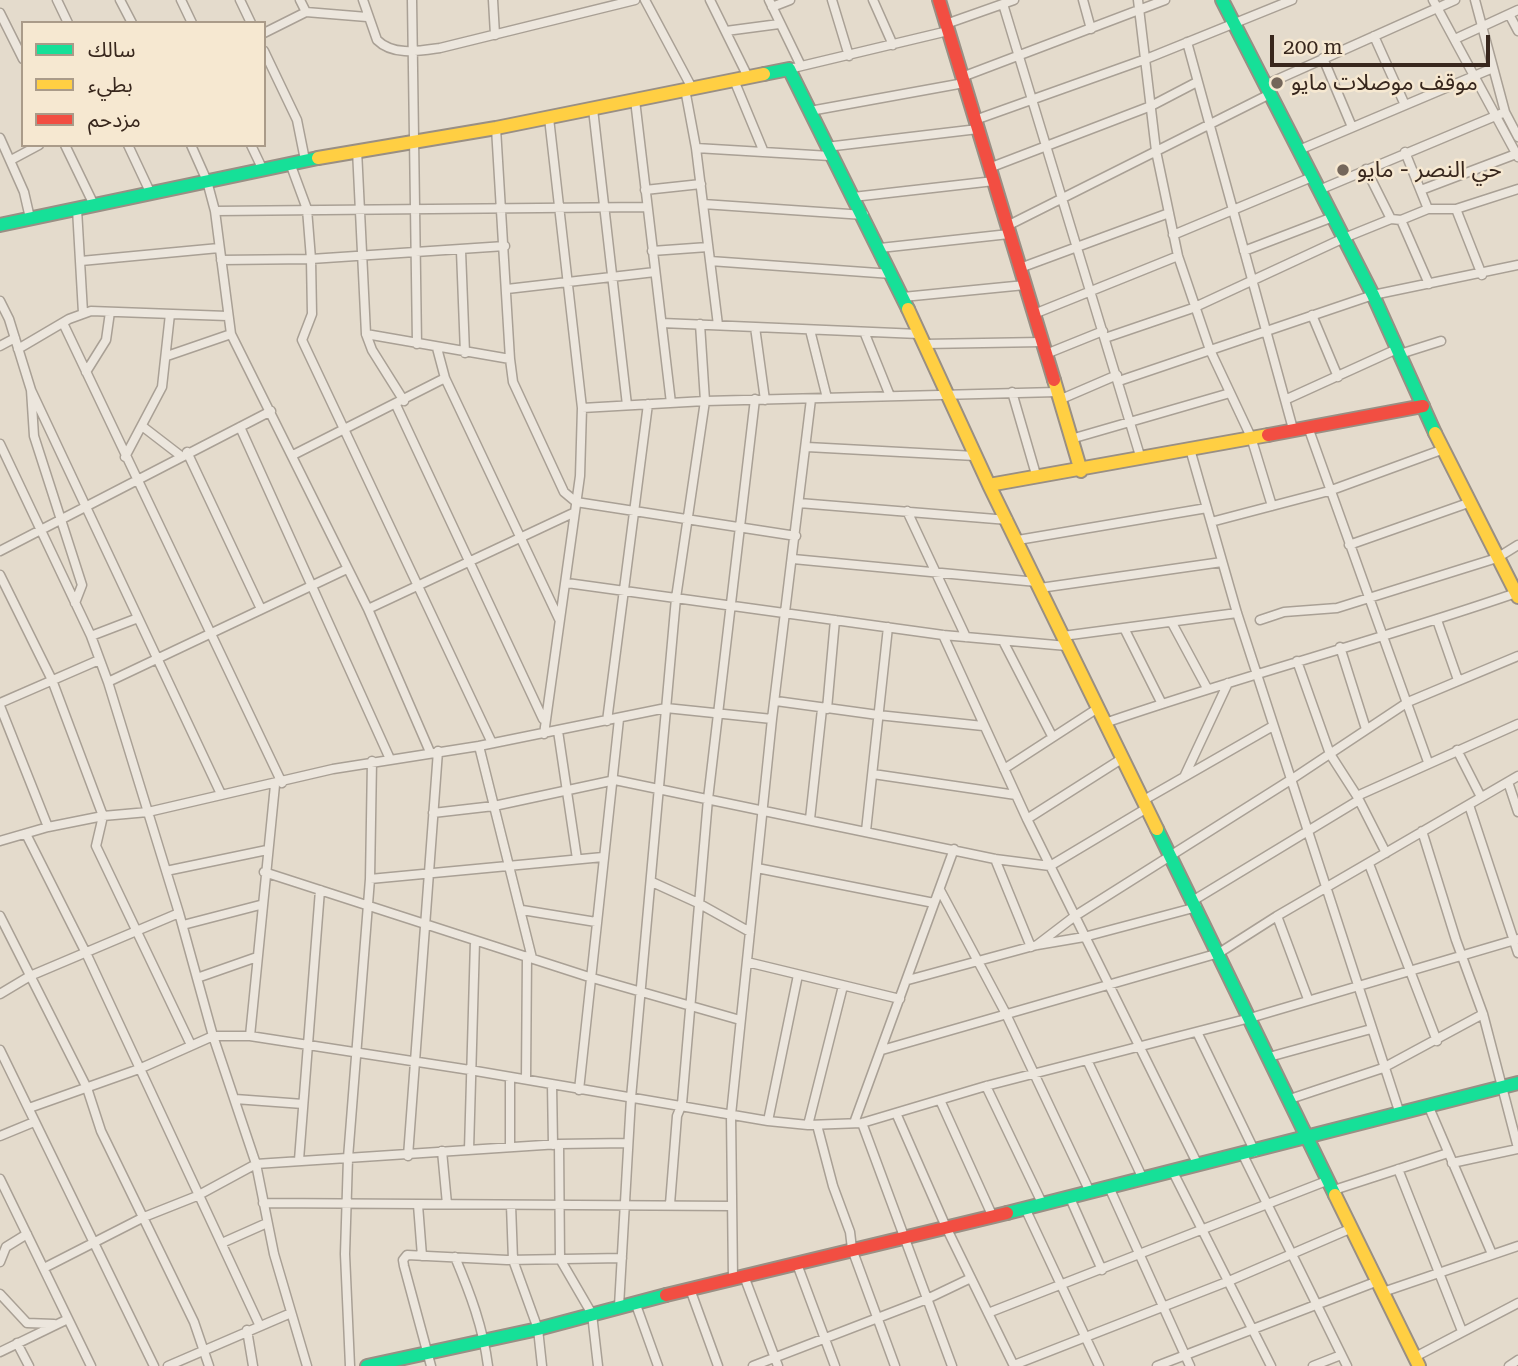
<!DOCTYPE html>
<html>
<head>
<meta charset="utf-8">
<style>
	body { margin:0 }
	#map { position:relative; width:1518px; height:1366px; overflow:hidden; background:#e4dbcc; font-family:"Roboto Serif","Noto Sans Arabic",serif }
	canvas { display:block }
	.legend { position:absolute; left:21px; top:21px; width:245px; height:126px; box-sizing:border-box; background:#f6e8d1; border:2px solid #aa9b89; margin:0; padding:9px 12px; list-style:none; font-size:21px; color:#38271d }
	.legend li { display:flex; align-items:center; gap:14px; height:35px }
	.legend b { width:35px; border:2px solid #aa9b89 }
	.scale { position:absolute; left:1270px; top:35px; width:220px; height:32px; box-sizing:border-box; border:4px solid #38271d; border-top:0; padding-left:9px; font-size:21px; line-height:24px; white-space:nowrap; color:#38271d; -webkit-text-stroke:5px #f6e8d1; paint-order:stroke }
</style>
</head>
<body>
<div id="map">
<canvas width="1518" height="1366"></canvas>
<ul class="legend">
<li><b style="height:9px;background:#16e098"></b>سالك</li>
<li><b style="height:9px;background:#ffcf43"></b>بطيء</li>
<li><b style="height:9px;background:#f24e42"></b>مزدحم</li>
</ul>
<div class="scale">200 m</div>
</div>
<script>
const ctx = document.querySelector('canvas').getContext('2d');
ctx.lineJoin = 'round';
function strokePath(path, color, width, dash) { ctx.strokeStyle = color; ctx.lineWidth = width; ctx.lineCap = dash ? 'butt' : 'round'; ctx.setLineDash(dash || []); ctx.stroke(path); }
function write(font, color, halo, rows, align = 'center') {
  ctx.font = font + ' "Roboto Serif","Noto Sans Arabic",serif'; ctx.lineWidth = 5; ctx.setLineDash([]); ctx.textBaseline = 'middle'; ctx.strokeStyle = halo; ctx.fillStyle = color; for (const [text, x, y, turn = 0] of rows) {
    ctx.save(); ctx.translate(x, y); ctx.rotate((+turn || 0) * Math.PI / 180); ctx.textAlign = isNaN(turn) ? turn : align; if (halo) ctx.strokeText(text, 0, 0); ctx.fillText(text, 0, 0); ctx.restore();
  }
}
const street = new Path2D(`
	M57,0L68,23
	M120,0L132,23
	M181,0L192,23
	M240,0L251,23
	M300,0L306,12
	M363,0L377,40C393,56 419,51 440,48L635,0
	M412,0L417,344
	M493,0L495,35
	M645,0L692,88
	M710,0L748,77
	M769,0L801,66
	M832,0L849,56
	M873,0L893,45
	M1083,0L1091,29
	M1138,0L1156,151L1178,256L1210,350L1251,437L1272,506
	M1433,0L1518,157
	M1475,0L1505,112L1518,137
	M1003,4L1141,459
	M772,7L790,0
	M0,13L23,59
	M1509,14L1518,31
	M946,24L1014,0
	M726,31L779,24
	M264,33L306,12L367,17
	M1374,36L1405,105
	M1455,39L1518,10
	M1187,42L1293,429
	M264,51L297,120L305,160
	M1323,58L1352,127
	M789,69L948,31
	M962,77L1165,0
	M734,80L763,150
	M1265,85L1455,0
	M685,89L696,148L718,325
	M635,100L671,403
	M593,109L627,405
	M810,111L964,83
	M975,120L1146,59L1292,0
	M496,128L510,359
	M0,138L24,192L30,218
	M65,145L94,205
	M128,145L151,194
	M191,145L207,181L215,211L231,334L368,609L430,752
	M251,145L262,168
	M826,147L978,129
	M696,148L830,156
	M357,150L366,334L372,350L404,401
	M1299,150L1493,68
	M1405,152L1428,209
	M11,160L39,145
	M290,163L307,209L311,259L312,314L302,340L492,743
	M989,168L1151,106L1197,82
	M1366,169L1391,219
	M645,190L701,184
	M1319,190L1505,112
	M1421,190L1516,154
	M853,197L994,181
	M703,204L864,215
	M77,209L83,313
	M1456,209L1482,275
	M215,211L647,207
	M1401,220L1429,284
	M1007,226L1270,94
	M1173,235L1312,177
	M880,248L1009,234
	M461,251L465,353
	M652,251L708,247
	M1244,251L1333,217
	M221,260L311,259L505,246
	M81,261L219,248
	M710,261L892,274
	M1020,268L1169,213
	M507,289L655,272
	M903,297L1025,285
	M0,301L9,319L31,390L34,436L82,585L75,603
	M1034,314L1178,256
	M1312,315L1338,377
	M63,323L282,783
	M662,323L919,334
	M755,327L765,400
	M810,330L827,398
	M366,334L510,359L513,382L564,492L576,502L796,536
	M865,334L890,396
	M1105,338L1193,308L1344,238L1391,219L1401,220L1428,209H1456L1518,189
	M924,344L1042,342
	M0,346L15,338
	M18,349L69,319L91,311L227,316
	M1046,354L1103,331
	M1400,354L1441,341
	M167,356L231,334
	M86,372L106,340L110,312
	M445,378L559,619
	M1119,381L1373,295L1518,265
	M31,390L221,794
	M1012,392L1037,478
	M1287,399L1397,349
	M1059,400L1117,375
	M396,405L543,719
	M582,408L705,401L1057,392
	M142,426L181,456
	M240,427L390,759
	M1308,427L1428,762
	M1071,439L1230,393
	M0,444L91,636L108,682L179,913L213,1036L256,1164L274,1254L307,1366
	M807,447L975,456
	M1190,449L1237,613L1399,1111
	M187,452L261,609
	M293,455L445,378L437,348
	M125,457L162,387L170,314
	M799,503L1008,520
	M907,511L966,637
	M1211,522L1329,491L1444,449
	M1018,540L1207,508
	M1349,545L1471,502
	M0,551L271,411
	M793,559L1037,582
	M0,575L52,680L103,816L96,846L191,1045
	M567,583L943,635L1067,646
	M1040,588L1222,562
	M368,609L573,513
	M1260,620L1284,612L1337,608L1497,558L1518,545
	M1437,620L1458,680
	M1172,623L1207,688
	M1125,630L1161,702
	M943,635L1027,819L1198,1165
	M91,636L138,618
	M1063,636L1237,613
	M1003,641L1052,736
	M1340,647L1366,729
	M1297,661L1330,754L1357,796L1386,853
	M108,682L347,569
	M776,701L878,715L983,726
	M0,703L99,660
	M0,706L48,827
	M827,709L835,620
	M607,721L648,404
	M1105,723C1241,676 1380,640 1516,593
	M558,731L577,859
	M544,734L580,476L582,408L549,118
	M479,746L532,958
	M1457,750L1481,797
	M1004,769L1098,708
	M873,774L1016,795
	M1185,775L1228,683
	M1508,782L1518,812
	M1357,796L1518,724
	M1144,800L1273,726
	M1469,805L1518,953
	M433,813L494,806L615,780L995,859L1050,866L1147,808
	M810,819L822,709
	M1027,819L1123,758
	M866,831L888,627
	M1422,831L1456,940L1483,1014L1518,1148
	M26,834L87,955L259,1324
	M0,841L48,827L103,816L148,812L333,769L479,746L666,708L772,719
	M995,859L1031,947
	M1369,864L1437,1041
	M757,868L934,903
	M166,871L267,850
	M264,872L589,977L740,1020
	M370,879L603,857
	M652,882L698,903L750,932
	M940,890L1005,1012L1090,1192
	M1194,900L1359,800
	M522,910L596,922
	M0,916L87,1088L101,1131L194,1322L209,1366
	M1277,916L1308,999
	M183,925L260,905
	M1037,945L1075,916L1292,779L1408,702L1518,656
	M747,962L900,999
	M197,978L257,957
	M908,980L1037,945L1084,937L1197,907
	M0,994L30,976L179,913
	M1197,1032L1255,1152
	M250,1036L275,785
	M0,1050L154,1366
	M882,1050L1219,953L1277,916L1518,776
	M1269,1057L1371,1029
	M1088,1062L1143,1179
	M510,1077V1147
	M526,1079L527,956
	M552,1084L553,1145
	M986,1086L1042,1203
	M579,1090L619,719
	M235,1099L303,1104
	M1290,1099L1383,1068L1483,1014
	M940,1100L992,1215
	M1428,1105L1492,1254
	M29,1108L139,1069L213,1036H250L470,1070L768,1121L808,1125L862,1123L986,1086L1250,1018L1518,939
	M896,1113L946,1227L1014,1366
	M768,1121L798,975
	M854,1123L954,849
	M862,1123L952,1366
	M808,1125L843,986
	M817,1125L833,1186L850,1232L852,1249L895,1366
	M0,1136L34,1122
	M559,1144L560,1259L592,1314L598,1366
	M469,1150L475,941
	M442,1151L447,1204
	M1243,1155L1347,1366
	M408,1156L438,751
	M299,1160L320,890
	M1452,1163L1518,1149
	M1398,1169L1462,1331
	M1173,1172L1271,1366
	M0,1179L91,1366
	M1109,1187L1190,1366
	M1334,1190L1448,1153
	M1070,1198L1102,1270
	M263,1203L732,1206
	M670,1204L677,1116L682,1104L708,799L755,399
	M418,1205L422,1256
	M511,1205L513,1260L538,1329L542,1366
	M1025,1208L1099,1366
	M222,1243L267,1223
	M455,1257C470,1293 483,1327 488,1366
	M0,1262L6,1247L27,1234
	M797,1264L835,1366
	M44,1268L144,1217L197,1196L256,1164L559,1144L628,1143
	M744,1276L778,1366
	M733,1279L731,1115L772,719L811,399
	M690,1289L718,1366
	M1383,1292L1518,1246
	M0,1294L27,1323L54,1324
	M635,1302L658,1366
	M619,1306L631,1098L676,598L705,401L700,324
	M988,1313L1329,1180
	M247,1330L253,1366
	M17,1343L29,1366
	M0,1352L68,1319
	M1415,1357L1518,1303
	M1014,1365L1229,1281L1352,1228
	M168,1366L291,1313
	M350,1366L345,1254L348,1158L370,879L372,761
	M431,1366L404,1266L403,1260L407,1255L507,1260L622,1258
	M753,1366L927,1299L971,1278
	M1157,1366L1378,1281
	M1313,1366L1341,1355
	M1509,1366L1518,1360`);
const fast = new Path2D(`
	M1222,0L1373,295L1435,433
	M764,74L789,69L908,309
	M0,225L318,158
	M1157,829L1335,1195
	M1007,1213L1518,1083
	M367,1366L538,1329L666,1295`);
const slow = new Path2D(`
	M318,158L496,128L764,74
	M908,309L989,485L1157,829
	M1054,380L1081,471
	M1435,433L1518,597
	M989,485L1268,435
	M1335,1195L1419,1366`);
const jam = new Path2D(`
	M939,0L1054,380
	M1268,435L1423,406
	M666,1295L1007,1213`);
strokePath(street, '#a9a095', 11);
strokePath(fast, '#998f84', 16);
strokePath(slow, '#998f84', 16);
strokePath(jam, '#998f84', 16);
strokePath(street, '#ece6dd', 8);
strokePath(fast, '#16e098', 12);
strokePath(slow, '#ffcf43', 12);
strokePath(jam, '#f24e42', 12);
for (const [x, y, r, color] of [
	[1277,83,7,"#74665a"],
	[1343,170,7,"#74665a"]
]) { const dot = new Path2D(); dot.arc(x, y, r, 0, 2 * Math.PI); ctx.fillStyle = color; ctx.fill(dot); strokePath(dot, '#f6e8d1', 2.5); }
write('23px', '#38271d', '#f6e8d1', [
	["موقف موصلات مايو",1291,83],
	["حي النصر - مايو",1357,170]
], 'left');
</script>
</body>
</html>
